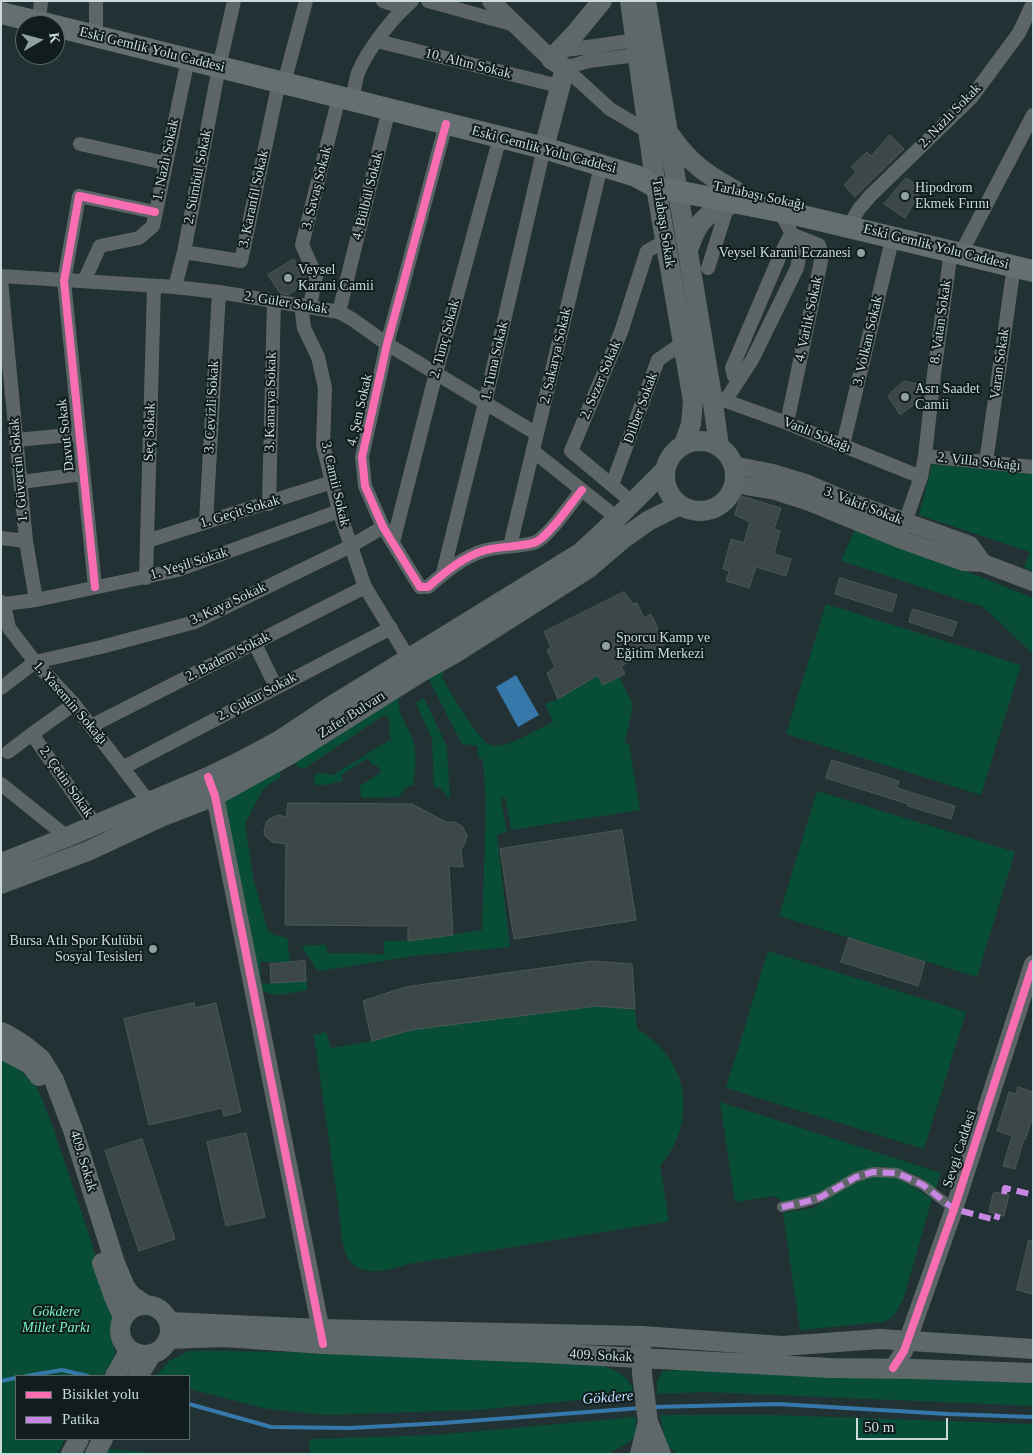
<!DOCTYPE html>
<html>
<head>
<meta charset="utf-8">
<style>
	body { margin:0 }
	#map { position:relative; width:1034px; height:1455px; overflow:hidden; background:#223133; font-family:"Times New Roman",serif }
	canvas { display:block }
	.frame { position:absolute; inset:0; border:2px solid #cbdadc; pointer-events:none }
	.legend { position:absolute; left:15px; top:1375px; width:175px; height:65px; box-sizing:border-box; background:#101c1d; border:1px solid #5b6869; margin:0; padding:6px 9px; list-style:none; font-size:15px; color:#cbdadc }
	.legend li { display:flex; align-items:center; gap:10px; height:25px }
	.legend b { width:25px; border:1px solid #5b6869 }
	.north { position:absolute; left:15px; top:15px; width:50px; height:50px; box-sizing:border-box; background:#101c1d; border:1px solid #5b6869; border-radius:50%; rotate:82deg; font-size:14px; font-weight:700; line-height:20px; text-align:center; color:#cbdadc }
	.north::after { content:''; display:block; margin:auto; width:18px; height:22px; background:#909fa1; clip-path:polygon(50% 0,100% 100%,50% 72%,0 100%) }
	.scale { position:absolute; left:856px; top:1418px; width:92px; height:22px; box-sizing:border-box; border:2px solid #cbdadc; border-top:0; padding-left:6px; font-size:15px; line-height:18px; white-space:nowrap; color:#cbdadc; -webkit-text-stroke:4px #101c1d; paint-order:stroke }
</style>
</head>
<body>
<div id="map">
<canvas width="1034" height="1455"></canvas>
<div class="frame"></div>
<ul class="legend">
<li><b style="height:6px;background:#f96db3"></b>Bisiklet yolu</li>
<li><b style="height:6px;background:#c787e3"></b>Patika</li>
</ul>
<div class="north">K</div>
<div class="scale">50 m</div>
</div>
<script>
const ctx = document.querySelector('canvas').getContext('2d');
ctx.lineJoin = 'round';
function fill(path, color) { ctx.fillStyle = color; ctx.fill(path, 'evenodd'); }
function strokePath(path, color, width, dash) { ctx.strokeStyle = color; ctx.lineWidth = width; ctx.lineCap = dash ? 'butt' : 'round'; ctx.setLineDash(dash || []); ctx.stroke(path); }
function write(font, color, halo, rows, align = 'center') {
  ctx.font = font + ' "Times New Roman",serif'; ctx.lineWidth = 4; ctx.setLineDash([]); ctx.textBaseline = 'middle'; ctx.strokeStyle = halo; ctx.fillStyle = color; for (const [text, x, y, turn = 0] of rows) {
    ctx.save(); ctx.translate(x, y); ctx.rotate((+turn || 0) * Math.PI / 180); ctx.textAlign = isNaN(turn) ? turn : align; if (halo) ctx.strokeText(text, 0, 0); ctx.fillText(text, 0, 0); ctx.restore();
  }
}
fill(new Path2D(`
	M932,464L1033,474V572L1024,567L1030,552L919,515Z
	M856,527L1033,598V654L983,607L841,561Z
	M826,604L1021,665L981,795L786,734Z
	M446,666L442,678C450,691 480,744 492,746C509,748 537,729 553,722L545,704L558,699L598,675L603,685L619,677L633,704L625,744H629L640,810L511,830L505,797L501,798L507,832L497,835L510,947L415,956L318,971L302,948L306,945H326L327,953L384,954V941H408L482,930L486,806L483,759H479L477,746L462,744L426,674Z
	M400,694C394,716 411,726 414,745C417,758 414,772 414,785L408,786L398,797L361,798L360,786L379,774L381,770L377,766L372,765L368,758L341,775L343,781L325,785H316L314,781L315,775L319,773L333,775L391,739C387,729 392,725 387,716L384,715L305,768H299L294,763Z
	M424,698L447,747L450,799L440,788L434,787L432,739L416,703Z
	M281,769L280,778L268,785L262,791L245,824L253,877L267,928L272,934L287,938L290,962H260L261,984L306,981L308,990C292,992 273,1000 259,988L223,793Z
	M817,791L1015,852L977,977L779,916Z
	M768,951L966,1012L924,1149L726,1088Z
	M597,1006L635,1009L637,1029C689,1059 699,1121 660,1166L669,1221L409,1264C392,1269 362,1279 349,1260C341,1249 340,1218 338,1204C330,1148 322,1091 314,1035L326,1032L331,1048L372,1041L411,1030Z
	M1,1057L23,1073L37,1087L52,1125L91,1241L106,1296L114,1312L112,1339L116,1357L102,1376H16V1439H65L57,1454H1Z
	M720,1102L941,1173L935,1191L924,1179L903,1170L886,1167H872L816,1195L781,1203V1200L774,1196L735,1202Z
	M870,1176L896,1177L908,1183L932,1199L903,1300L893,1317L884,1322L800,1330L783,1213L813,1208L857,1180Z
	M189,1351H228L545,1357C571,1360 631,1361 634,1395L476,1410L324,1415L267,1409L189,1389V1376H156L169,1361Z
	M681,1370L1033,1383V1406L706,1392L657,1394V1381L663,1371Z
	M660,1415H774L1033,1424V1452L1007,1454H679L666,1445Z
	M636,1417C639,1443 628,1442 608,1454H311L309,1445L310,1439L436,1435Z
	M107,1449L168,1454H107Z`), '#084d35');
fill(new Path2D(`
	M516,675L539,715L518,727L496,687Z`), '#3778aa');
strokePath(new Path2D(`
	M26,1376L62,1370L88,1376
	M1,1381L16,1378
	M189,1404L271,1427L350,1428L443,1423L640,1408
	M652,1407L778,1404L948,1414L1033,1417`), '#3778aa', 4);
const building = new Path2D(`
	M890,135L904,149L855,197L844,185L856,172L851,167L867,152L871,156Z
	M906,178L923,188L905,218L884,204Z
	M294,259L307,279L306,283L288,295L280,293L268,275Z
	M904,381L917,384L921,399L900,415L888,396Z
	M741,496L781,508L774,529L780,531L774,554L791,559L786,576L756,567L749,588L726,581L729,571L723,569L731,539L744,543L750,522L735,515Z
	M840,578L897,595L892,612L835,594Z
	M624,592L633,604L637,603L644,618L651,614L665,644L621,666L625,674L603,685L598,675L558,699L547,673L555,667L547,650L551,647L544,632Z
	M913,609L957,622L952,636L909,622Z
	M832,760L899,781L897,788L955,806L951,819L908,806V804L826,778Z
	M288,803L412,804L446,822H454L463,827L467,836L464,845L461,849L463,867L449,866L453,935L408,941V926L285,925L286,844L272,842L265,836L264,831L266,822L269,819L278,815L286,817Z
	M622,830L636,920L514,939L500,849Z
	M849,938L925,962L918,986L841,962Z
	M305,961L306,981L271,983L270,964Z
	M593,961L632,964L635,1009L597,1006L411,1030L372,1041L363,1001L405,987Z
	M194,1003L195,1008L216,1003L241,1112L224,1116L222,1108L149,1125L124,1019Z
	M1018,1087L1033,1092V1116L1025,1140L1024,1139L1015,1169L1003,1166L1012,1136L997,1131L1009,1092L1016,1094Z
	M246,1133L265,1217L226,1226L207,1142Z
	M142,1139L175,1239L139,1251L105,1151Z
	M994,1192L1009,1195L1004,1216L989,1212Z
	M1029,1240L1033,1241V1294L1017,1290Z`);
fill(building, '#3c4848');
strokePath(building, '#4c5858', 1);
strokePath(new Path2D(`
	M782,1207L805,1202L821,1197L856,1177L873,1172L897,1173L923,1185L954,1209`), '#5e6567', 10);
strokePath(new Path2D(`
	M383,1L405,8
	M428,1L515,25
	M39,22L41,1
	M96,36V1
	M377,41L559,86
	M559,51L644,39
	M646,54L588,61L565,68L610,109L650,133
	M284,83L306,1
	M352,100C354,92 355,82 358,73C367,50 393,17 412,1
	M446,124L387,344L362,457L365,486L383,527L420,587H428C445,572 464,556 486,550C500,546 524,547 536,542C550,535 571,503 582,490
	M80,144L165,163
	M853,219L859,209L870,196L971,98L1019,33L1033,3
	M184,252L241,261L279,82
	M961,253L1033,115
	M708,268L728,205
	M1,276L175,287L219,292L339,312L352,319L387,344L537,434
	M1,280L26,541L36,600
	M84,281L100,246L139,238L153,226L188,59
	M175,287L184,252L219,67L234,1
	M301,305L304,328L318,357L325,388L323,445L339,511L365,587L409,659
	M310,306L316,276L302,245L339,97
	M339,312L389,109
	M739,380L734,376L732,368L779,258L791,234
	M712,396L787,423L921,477
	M725,401L752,360L797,268L800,253L797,243L779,210
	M787,423L822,256L819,245L791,234
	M17,440L78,434
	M843,445L893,236
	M533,451L617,518
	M925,456L1033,467
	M986,462L1014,266
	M21,482L83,474
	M612,485L658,360L684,342
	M633,503L571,451L621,332L647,251L665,241
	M269,504L274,301
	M206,522L219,292
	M1,538L26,541
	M899,539L921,477L925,456L934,374L951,251
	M147,541L332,482
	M393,542L436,373L500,137
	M510,546L601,166
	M443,573L485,403L544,148
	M146,578L154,286
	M95,587L64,281L79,196L155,212
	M1,602L4,604L9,628L35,662L74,704L148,801
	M4,604L36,600L178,570L339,511
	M255,644L276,687
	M1,688L35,662L101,647L195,622L351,546L383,527
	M74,704L32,734L95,824
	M91,726L365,587
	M8,752L32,734
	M124,767L391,628
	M1,784L67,837`), '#5e6567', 14);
strokePath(new Path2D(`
	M491,1L551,59
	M733,465L773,473L806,483L848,501L970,545L983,563
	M734,484L775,491L809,502L899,539L964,562L983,563L1033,582
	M211,783L215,796L323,1341
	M893,1368L904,1351L954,1209L1033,964`), '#5e6567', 18);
strokePath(new Path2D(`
	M630,1L656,187L693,401L691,424L684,444
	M646,1L712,396L719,446
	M671,136C690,164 708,175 736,191
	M544,148L565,68L551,59L574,35L602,1
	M688,250C699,217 706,214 738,202
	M665 476a35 35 0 1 1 70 0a35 35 0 1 1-70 0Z
	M1,863L67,837L208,777L243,760L280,740L328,708L580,553L605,530L664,471
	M1,884L88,851L161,817L215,796L289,755L421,672L452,655L589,568L624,538L648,521L680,505
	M1,1032L6,1034L24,1045L41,1059L54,1080L73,1130L115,1263L125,1287L131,1295L144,1304
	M1,1049L30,1064L39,1076
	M102,1263L114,1297L123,1317
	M120 1330a25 25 0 1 1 50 0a25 25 0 1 1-50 0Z
	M170,1322L320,1329L642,1336L782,1346L880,1339L1033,1349
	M169,1339L224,1337L323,1344L544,1353L830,1368L914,1369L1033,1373
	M641,1346L642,1374L648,1422L661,1454
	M115,1376L126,1357L128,1348
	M138,1376L151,1355
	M71,1454L79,1439
	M95,1454L103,1439
	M640,1454L648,1422`), '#5e6769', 20);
strokePath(new Path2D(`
	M1,13L51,25
	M55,26L544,148L636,176L656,187L794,214L1033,271`), '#656e71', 22);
strokePath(new Path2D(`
	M1004,1194L1005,1188L1030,1194
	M782,1207L805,1202L821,1197L856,1177L873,1172L897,1173L923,1185L954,1209L996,1220L998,1214`), '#c787e3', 6, [12, 6]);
strokePath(new Path2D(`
	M446,124L387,344L362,457L365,486L383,527L420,587H428C445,572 464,556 486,550C500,546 524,547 536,542C550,535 571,503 582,490
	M95,587L64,281L79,196L155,212
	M208,777L215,796L323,1344
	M893,1368L904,1351L954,1209L1033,964`), '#f96db3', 8);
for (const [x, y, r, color] of [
	[905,196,5,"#909fa1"],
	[861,253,5,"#909fa1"],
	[288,278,5,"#909fa1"],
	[905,397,5,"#909fa1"],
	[606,646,5,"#909fa1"],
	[153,949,5,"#909fa1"]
]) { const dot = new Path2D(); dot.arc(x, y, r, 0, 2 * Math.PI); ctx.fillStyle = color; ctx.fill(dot); strokePath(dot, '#101c1d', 2); }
write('14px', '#cbdadc', '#101c1d', [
	["Eski Gemlik Yolu Caddesi",152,50,14],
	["10. Altın Sokak",468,64,14],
	["2. Nazlı Sokak",950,116,-46],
	["Eski Gemlik Yolu Caddesi",544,150,15],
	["1. Nazlı Sokak",166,160,-78],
	["2. Sümbül Sokak",198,177,-79],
	["3. Savaş Sokak",317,188,-76],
	["4. Bülbül Sokak",368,196,-76],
	["Tarlabaşı Sokağı",759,196,12],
	["3. Karanfil Sokak",254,199,-78],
	["Tarlabaşı Sokak",663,223,81],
	["Eski Gemlik Yolu Caddesi",936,247,14],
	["2. Güler Sokak",286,303,9],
	["4. Varlık Sokak",809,319,-78],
	["8. Vatan Sokak",941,322,-82],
	["2. Tunç Sokak",445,339,-75],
	["3. Volkan Sokak",868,341,-77],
	["2. Sakarya Sokak",556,356,-77],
	["1. Tuna Sokak",495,361,-77],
	["Varan Sokak",1000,364,-82],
	["2. Sezer Sokak",601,380,-67],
	["3. Kanarya Sokak",271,402,-89],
	["3. Cevizli Sokak",212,407,-87],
	["Dilber Sokak",641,408,-70],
	["4. Şen Sokak",360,410,-77],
	["Seç Sokak",150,432,-88],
	["Davut Sokak",66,435,-96],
	["Vanlı Sokağı",817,435,22],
	["2. Villa Sokağı",979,462,6],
	["1. Güvercin Sokak",19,470,-95],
	["3. Camii Sokak",335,484,77],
	["3. Vakıf Sokak",863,506,21],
	["1. Geçit Sokak",240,512,-17],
	["1. Yeşil Sokak",189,564,-17],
	["3. Kaya Sokak",228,604,-25],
	["2. Badem Sokak",228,657,-27],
	["2. Çukur Sokak",257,697,-28],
	["1. Yasemin Sokağı",70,703,49],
	["Zafer Bulvarı",352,715,-32],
	["2. Çetin Sokak",66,782,55],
	["Sevgi Caddesi",960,1149,-72],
	["409. Sokak",83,1161,73],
	["409. Sokak",601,1356,3]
]);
write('14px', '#cbdadc', '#101c1d', [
	["Hipodrom",915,188],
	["Ekmek Fırını",915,204],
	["Veysel Karani Eczanesi",851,253,"right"],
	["Veysel",298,270],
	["Karani Camii",298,286],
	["Asrı Saadet",915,389],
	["Camii",915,405],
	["Sporcu Kamp ve",616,638],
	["Eğitim Merkezi",616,654],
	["Bursa Atlı Spor Kulübü",143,941,"right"],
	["Sosyal Tesisleri",143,957,"right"]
], 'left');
write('italic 14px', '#7af7bd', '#101c1d', [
	["Gökdere",56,1312],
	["Millet Parkı",56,1328]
]);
write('italic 15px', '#bbdefd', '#101c1d', [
	["Gökdere",608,1398,-4]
]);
</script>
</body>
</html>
